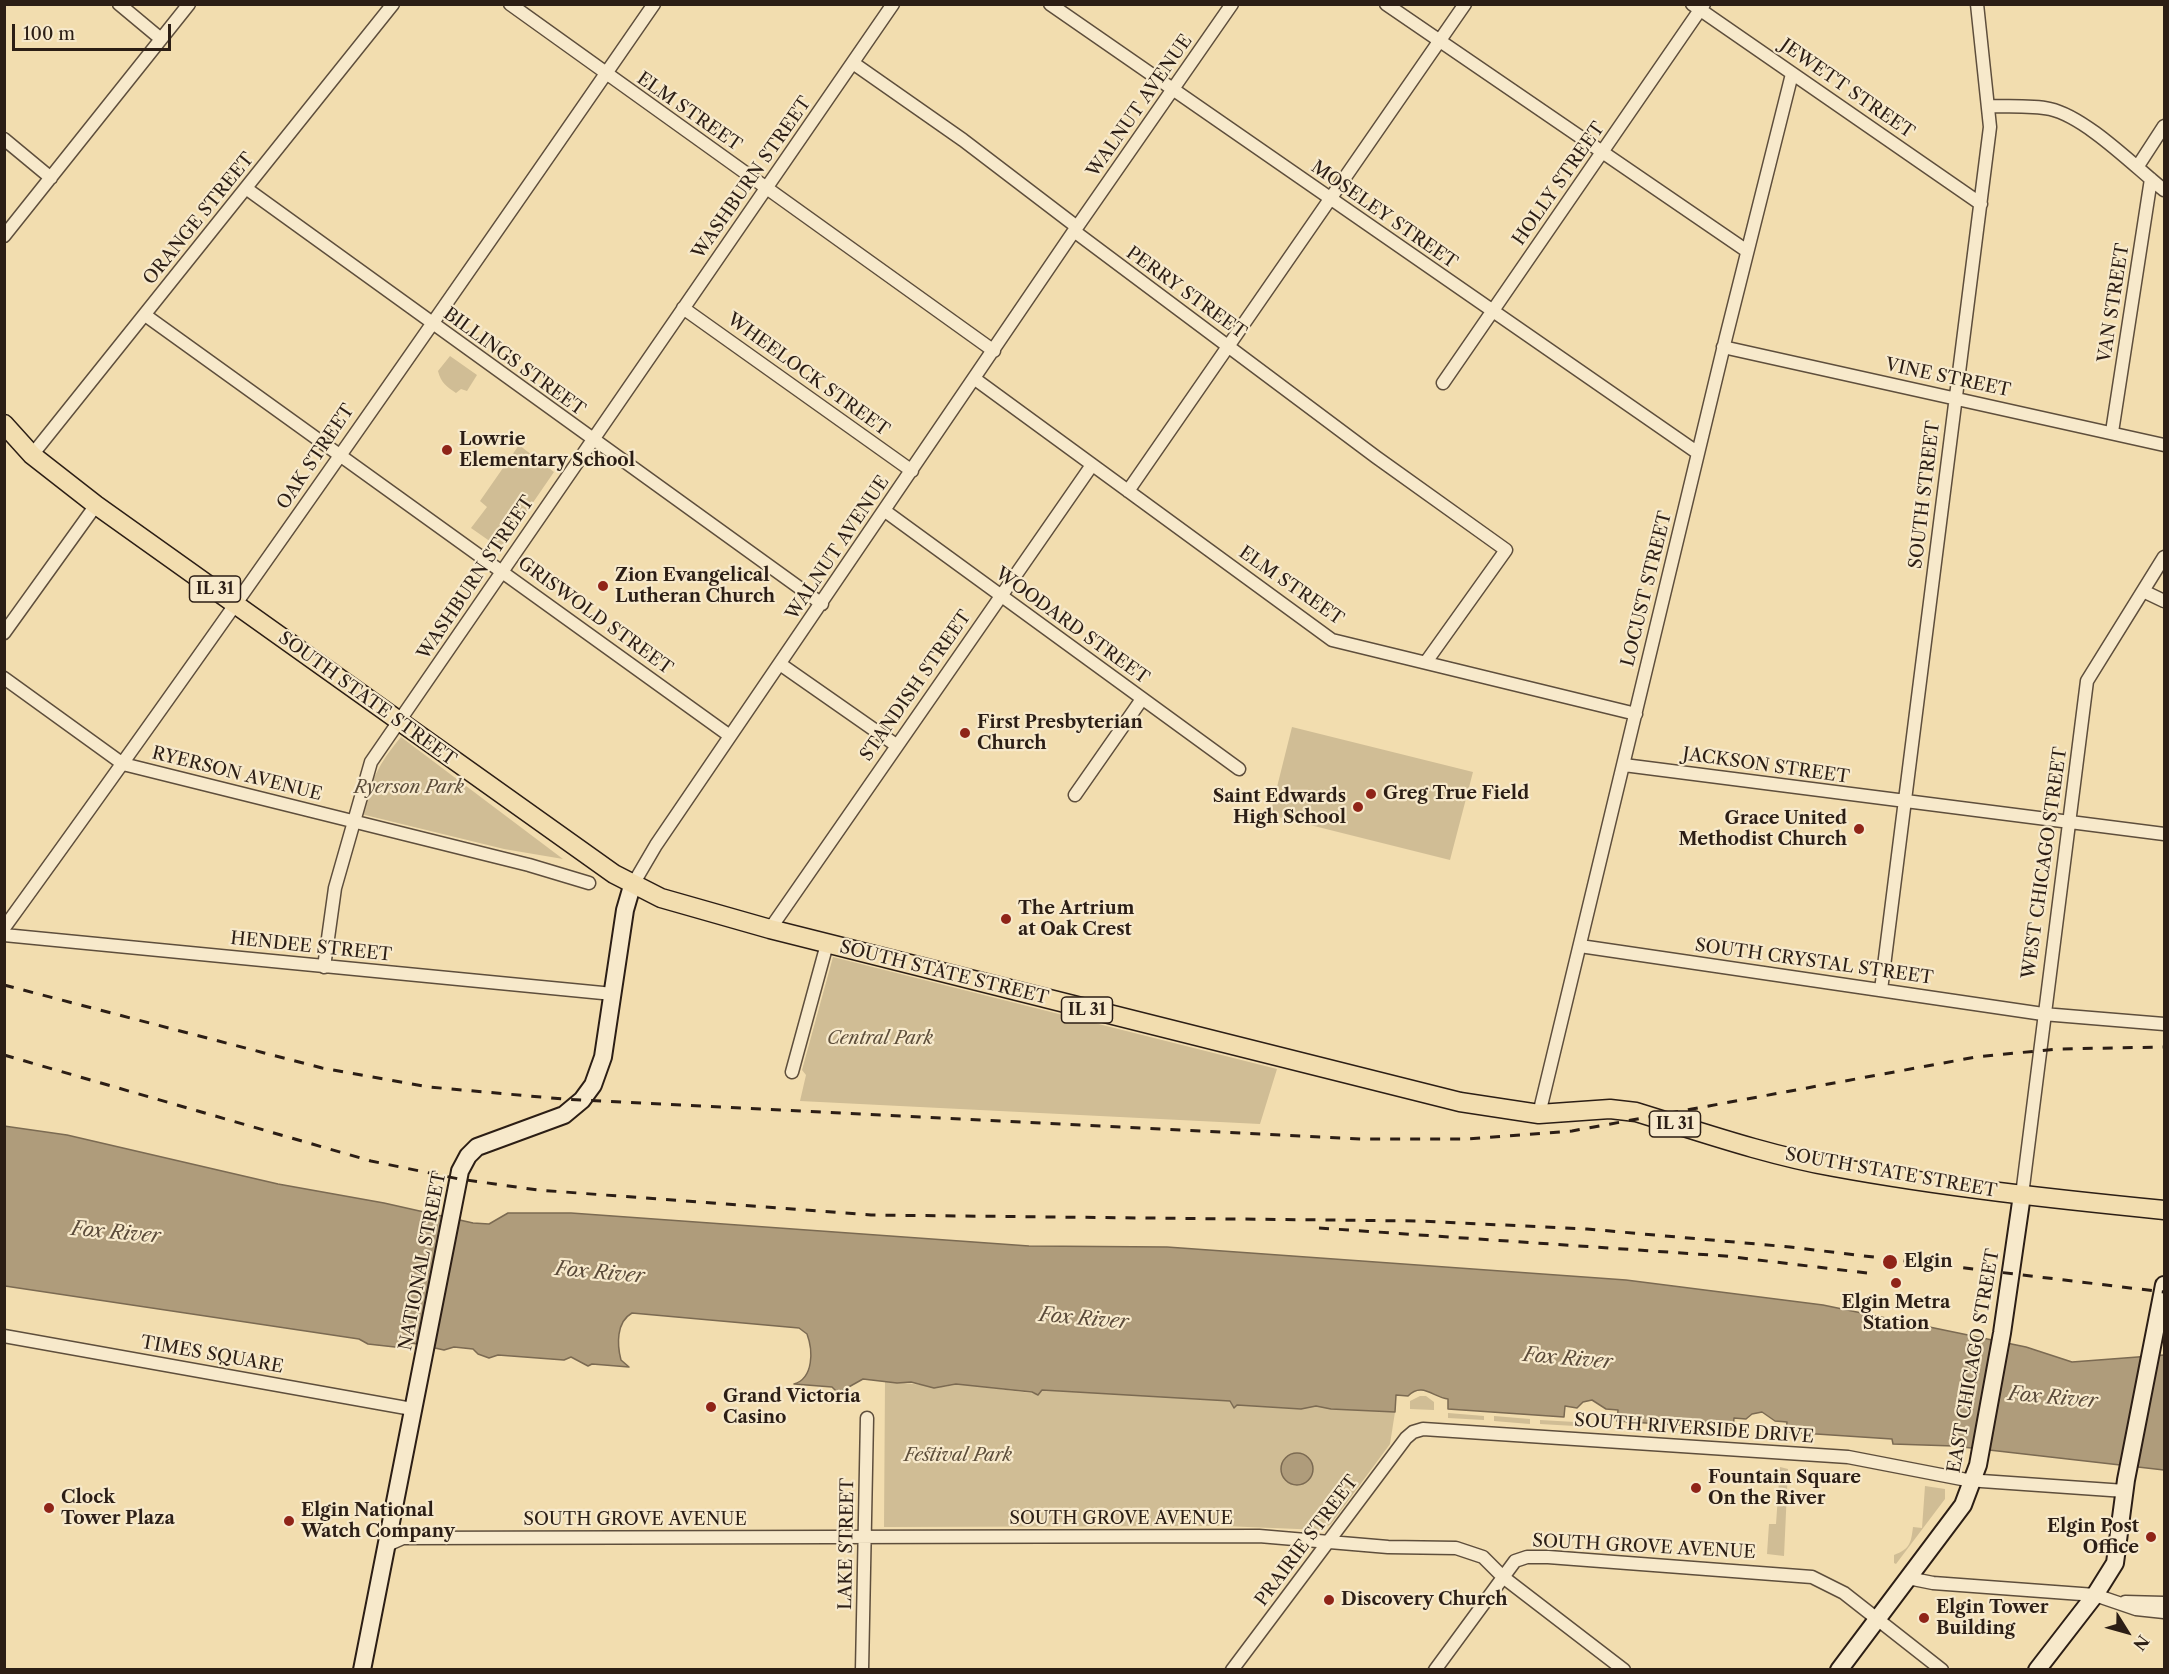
<!DOCTYPE html>
<html>
<head>
<meta charset="utf-8">
<style>
	body { margin:0 }
	#map { position:relative; width:2169px; height:1674px; overflow:hidden; background:#f2ddaf; font-family:"Libre Caslon Text",serif }
	canvas { display:block }
	.frame { position:absolute; inset:0; border:6px solid #2c1e15; pointer-events:none }
	.north { position:absolute; left:2097px; top:1602px; width:60px; height:60px; -webkit-text-stroke:4px #f7e9cb; paint-order:stroke; rotate:127deg; font-size:16px; font-weight:700; line-height:24px; text-align:center; color:#2c1e15 }
	.north::after { content:''; display:block; margin:auto; width:21px; height:27px; background:#2c1e15; clip-path:polygon(50% 0,100% 100%,50% 72%,0 100%) }
	.scale { position:absolute; left:12px; top:24px; width:159px; height:27px; box-sizing:border-box; border:3px solid #2c1e15; border-top:0; padding-left:8px; font-size:18px; line-height:21px; white-space:nowrap; color:#2c1e15; -webkit-text-stroke:4px #f7e9cb; paint-order:stroke }
</style>
</head>
<body>
<div id="map">
<canvas width="2169" height="1674"></canvas>
<div class="frame"></div>
<div class="north">N</div>
<div class="scale">100 m</div>
</div>
<script>
const ctx = document.querySelector('canvas').getContext('2d');
ctx.lineJoin = 'round';
function fill(path, color) { ctx.fillStyle = color; ctx.fill(path, 'evenodd'); }
function strokePath(path, color, width, dash) { ctx.strokeStyle = color; ctx.lineWidth = width; ctx.lineCap = dash ? 'butt' : 'round'; ctx.setLineDash(dash || []); ctx.stroke(path); }
function write(font, color, halo, rows, align = 'center') {
  ctx.font = font + ' "Libre Caslon Text",serif'; ctx.lineWidth = 4.5; ctx.setLineDash([]); ctx.textBaseline = 'middle'; ctx.strokeStyle = halo; ctx.fillStyle = color; for (const [text, x, y, turn = 0] of rows) {
    ctx.save(); ctx.translate(x, y); ctx.rotate((+turn || 0) * Math.PI / 180); ctx.textAlign = isNaN(turn) ? turn : align; if (halo) ctx.strokeText(text, 0, 0); ctx.fillText(text, 0, 0); ctx.restore();
  }
}
fill(new Path2D(`
	M450,356L477,375L467,391L461,389L456,393C447,387 441,383 438,371Z
	M519,445L554,472L501,549L471,528L487,507L480,501Z
	M1292,727L1473,772L1450,860L1270,815Z
	M401,737L563,859L504,849L361,814C371,781 379,763 401,737Z
	M833,957L1277,1069L1260,1124L800,1101L806,1075L802,1070Z
	M885,1381L942,1387L961,1384L1038,1394L1042,1390L1230,1401L1234,1407L1237,1405L1301,1409L1316,1406L1331,1409L1395,1412L1390,1444L1331,1524L1322,1530L1223,1526L884,1527Z
	M1420,1396H1426L1434,1402V1410L1410,1409V1401Z
	M1448,1413L1484,1416V1420L1448,1418Z
	M1494,1416L1530,1419V1424L1494,1421Z
	M1540,1420L1575,1422V1426L1540,1424Z
	M1780,1467L1788,1469L1784,1556L1767,1554L1769,1524H1776Z
	M1925,1486L1945,1489V1499L1896,1564L1894,1563V1555C1910,1549 1911,1543 1913,1527L1922,1528Z`), '#d0bd95');
const water = new Path2D(`
	M4,1126L67,1135L278,1184L384,1203L473,1223L489,1224L508,1213H571L1029,1246L1167,1247L1626,1280L1823,1305L2026,1347L2072,1362L2164,1355V1470L1954,1446L1893,1444L1892,1439L1786,1432L1787,1422L1775,1421L1762,1412L1752,1414L1746,1419L1734,1418L1733,1429L1617,1421L1618,1410L1606,1409L1592,1400L1583,1402L1577,1408L1565,1406L1564,1417L1448,1409V1399C1433,1397 1422,1382 1408,1396L1396,1395L1395,1412L1331,1409L1316,1406L1301,1409L1237,1405L1234,1408L1230,1401L1042,1390L1038,1395L1032,1392L956,1384L934,1388L911,1382L897,1383L863,1379L838,1393L832,1387L794,1384C814,1378 813,1350 807,1334L799,1328L632,1313C616,1322 617,1345 621,1360L629,1367L592,1364L588,1366L571,1357L564,1360L498,1355L489,1358L478,1354L473,1349L454,1347L444,1350L412,1343L404,1348L368,1344L359,1339L5,1286Z
	M1281 1469a16 16 0 1 1 32 0a16 16 0 1 1-32 0Z`);
fill(water, '#af9c7b');
strokePath(water, '#7b6a52', 1.5);
const street = new Path2D(`
	M119,4L161,39
	M510,4L994,351
	M1050,4L1698,453
	M1386,4L1747,251
	M1692,4L1981,204
	M853,63L963,140L1077,227
	M1989,106C2008,107 2031,105 2050,109C2086,117 2135,167 2164,190
	M4,139L51,178
	M2138,166L2164,126
	M247,189L822,604
	M1077,227L1074,231L1376,457L1506,550L1426,662
	M1077,227L1232,4
	M4,236L189,4
	M683,308L912,471
	M145,315L730,736
	M1723,347L2164,445
	M975,379L1332,640L1636,714
	M1443,383L1704,4
	M2112,432L2151,179
	M32,455L393,4
	M1128,491L1465,4
	M885,511L1239,769
	M2143,591L2164,601
	M4,633L96,505
	M780,664L896,745
	M4,678L123,764L529,865L589,883
	M1624,765L2164,834
	M1075,795L1142,699
	M632,886L656,845L1074,231
	M4,928C225,623 440,314 654,4
	M770,929L1092,465
	M4,935L613,994
	M1580,946L2043,1014L2164,1024
	M324,967L335,888L371,762L893,4
	M1881,990L1990,127L1977,4
	M792,1072L827,944
	M1539,1114L1726,337L1792,74
	M2022,1195L2087,681L2164,557
	M4,1336L412,1409
	M385,1546L403,1538L1259,1536L1388,1547L1456,1548L1483,1557L1503,1577L1624,1670
	M1908,1578L1933,1583L2095,1595L2136,1609L2164,1612
	M2125,1602L2164,1603
	M862,1670L867,1418
	M1232,1670L1406,1438L1413,1432L1423,1429L1848,1457L1967,1480L2125,1491
	M1435,1670L1515,1561L1527,1557H1548L1812,1577L1844,1593L1942,1670`);
const secondary = new Path2D(`
	M362,1670L460,1171L468,1156L477,1147L564,1115L582,1100L593,1085L603,1057L625,910L632,886
	M1839,1670L1963,1505L1978,1465L2002,1333L2022,1195
	M2037,1670L2095,1595L2115,1563L2126,1480L2164,1285`);
const primary = new Path2D(`
	M4,424L32,455L96,505L614,874L661,898L770,929L1460,1102L1539,1114L1610,1109L1636,1112C1701,1132 1767,1155 1834,1167C1943,1187 2054,1199 2164,1210`);
strokePath(street, '#5e4e3c', 15);
strokePath(secondary, '#2c1e15', 20);
strokePath(primary, '#2c1e15', 21);
strokePath(street, '#f7e9cb', 12);
strokePath(secondary, '#f7e9cb', 16);
strokePath(primary, '#f2ddaf', 18);
strokePath(new Path2D(`
	M4,985L322,1068L429,1087L563,1099L1362,1139H1468L1572,1131L1976,1057L2057,1049L2164,1047
	M4,1055L371,1161L459,1179L538,1190L871,1215L1419,1221L1587,1229L1790,1247L2164,1292
	M1319,1228L1725,1256L1867,1273`), '#2c1e15', 3, [10, 10]);
for (const [x, y, r, color] of [
	[447,450,6,"#8f2418"],
	[603,586,6,"#8f2418"],
	[965,733,6,"#8f2418"],
	[1371,794,6,"#8f2418"],
	[1358,807,6,"#8f2418"],
	[1859,829,6,"#8f2418"],
	[1006,919,6,"#8f2418"],
	[1890,1262,8,"#8f2418"],
	[1896,1283,6,"#8f2418"],
	[711,1407,6,"#8f2418"],
	[1696,1488,6,"#8f2418"],
	[49,1508,6,"#8f2418"],
	[289,1521,6,"#8f2418"],
	[2151,1537,6,"#8f2418"],
	[1329,1600,6,"#8f2418"],
	[1924,1618,6,"#8f2418"]
]) { const dot = new Path2D(); dot.arc(x, y, r, 0, 2 * Math.PI); ctx.fillStyle = color; ctx.fill(dot); strokePath(dot, '#f7e9cb', 2); }
for (const [x, y, w] of [
	[215,589,51],
	[1087,1010,51],
	[1675,1124,51]
]) { const box = new Path2D(); box.roundRect(x - w / 2, y - 13, w, 26, 4.5); ctx.fillStyle = '#f7e9cb'; ctx.fill(box); strokePath(box, '#2c1e15', 1.5); }
write('bold 16px', '#2c1e15', null, [
	["IL 31",215,589],
	["IL 31",1087,1010],
	["IL 31",1675,1124]
]);
write('18px', '#2c1e15', '#f7e9cb', [
	["JEWETT STREET",1847,89,35],
	["WALNUT AVENUE",1140,106,-55],
	["ELM STREET",689,112,35],
	["WASHBURN STREET",752,178,-55],
	["HOLLY STREET",1559,184,-55],
	["MOSELEY STREET",1384,215,35],
	["ORANGE STREET",199,219,-51],
	["PERRY STREET",1186,293,36],
	["VAN STREET",2114,303,-81],
	["BILLINGS STREET",514,362,36],
	["WHEELOCK STREET",808,375,36],
	["VINE STREET",1948,378,12],
	["OAK STREET",316,457,-56],
	["SOUTH STREET",1925,495,-83],
	["WALNUT AVENUE",838,548,-56],
	["WASHBURN STREET",476,578,-56],
	["ELM STREET",1291,586,35],
	["LOCUST STREET",1647,589,-76],
	["GRISWOLD STREET",595,616,36],
	["WOODARD STREET",1072,626,36],
	["STANDISH STREET",916,686,-55],
	["SOUTH STATE STREET",367,699,36],
	["JACKSON STREET",1766,766,8],
	["RYERSON AVENUE",237,774,14],
	["WEST CHICAGO STREET",2045,863,-82],
	["HENDEE STREET",311,947,6],
	["SOUTH CRYSTAL STREET",1814,962,8],
	["SOUTH STATE STREET",944,973,14],
	["SOUTH STATE STREET",1891,1173,10],
	["NATIONAL STREET",423,1261,-79],
	["TIMES SQUARE",212,1355,10],
	["EAST CHICAGO STREET",1974,1361,-80],
	["SOUTH RIVERSIDE DRIVE",1694,1429,4],
	["SOUTH GROVE AVENUE",1121,1519],
	["SOUTH GROVE AVENUE",635,1520],
	["PRAIRIE STREET",1307,1541,-53],
	["LAKE STREET",847,1544,-89],
	["SOUTH GROVE AVENUE",1644,1547,3]
]);
write('bold 18px', '#2c1e15', '#f7e9cb', [
	["Lowrie",459,440],
	["Elementary School",459,461],
	["Zion Evangelical",615,576],
	["Lutheran Church",615,597],
	["First Presbyterian",977,723],
	["Church",977,744],
	["Greg True Field",1383,794],
	["Saint Edwards",1346,797,"right"],
	["High School",1346,818,"right"],
	["Grace United",1847,819,"right"],
	["Methodist Church",1847,840,"right"],
	["The Artrium",1018,909],
	["at Oak Crest",1018,930],
	["Elgin",1904,1262],
	["Elgin Metra",1896,1303,"center"],
	["Station",1896,1324,"center"],
	["Grand Victoria",723,1397],
	["Casino",723,1418],
	["Fountain Square",1708,1478],
	["On the River",1708,1499],
	["Clock",61,1498],
	["Tower Plaza",61,1519],
	["Elgin National",301,1511],
	["Watch Company",301,1532],
	["Elgin Post",2139,1527,"right"],
	["Office",2139,1548,"right"],
	["Discovery Church",1341,1600],
	["Elgin Tower",1936,1608],
	["Building",1936,1629]
], 'left');
write('italic 18px', '#5d4e3b', '#f7e9cb', [
	["Ryerson Park",409,788],
	["Central Park",880,1039],
	["Festival Park",958,1456]
]);
write('italic 20px', '#5a4a39', '#f7e9cb', [
	["Fox River",116,1233,5],
	["Fox River",600,1273,5],
	["Fox River",1084,1319,5],
	["Fox River",1568,1359,5],
	["Fox River",2053,1398,5]
]);
</script>
</body>
</html>
